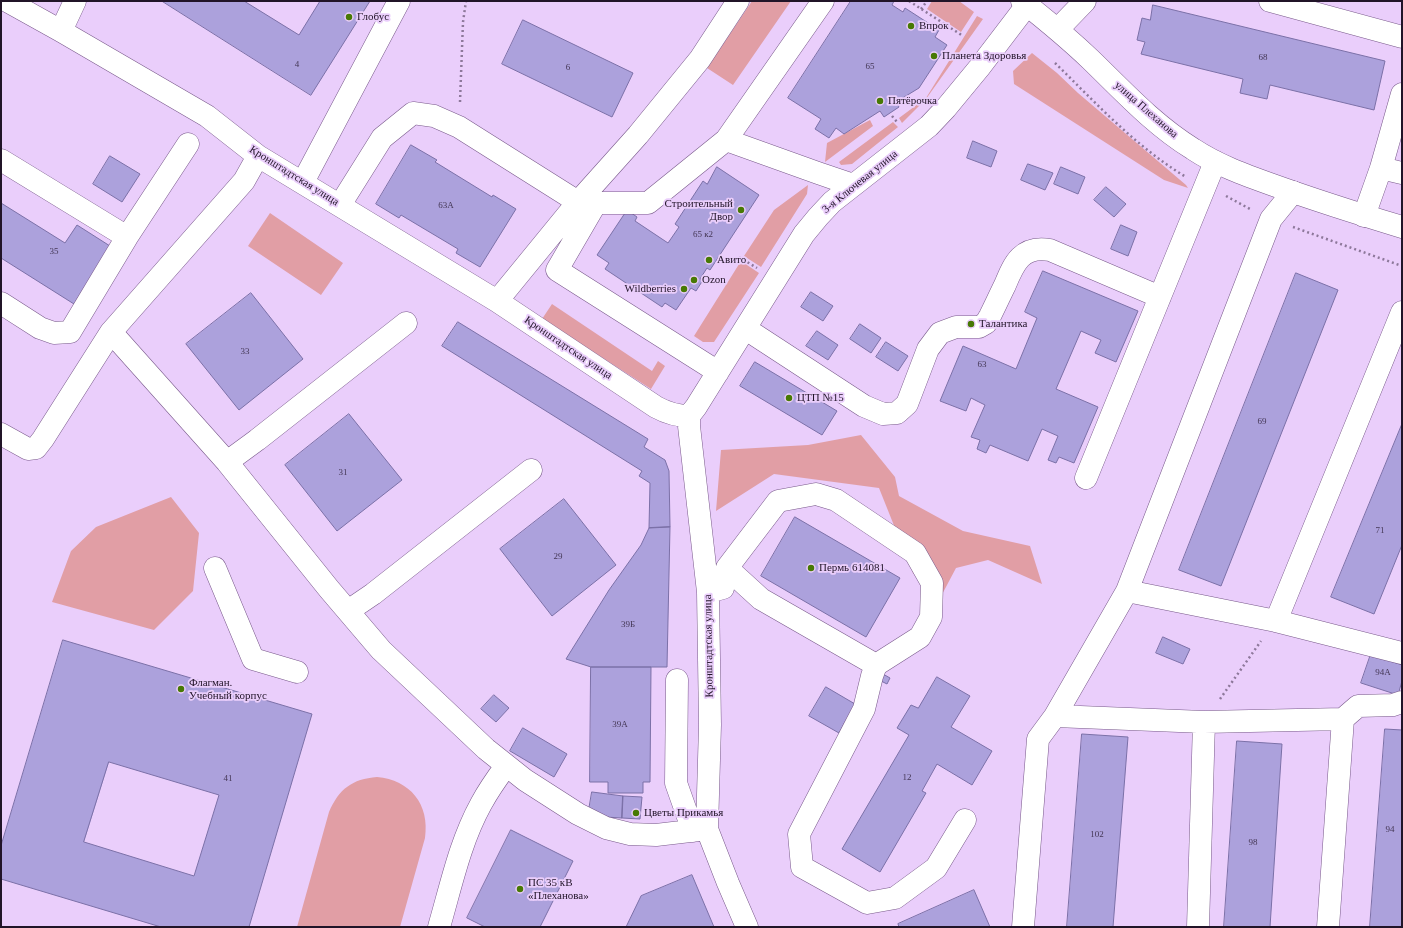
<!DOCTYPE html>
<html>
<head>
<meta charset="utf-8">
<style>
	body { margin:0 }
	#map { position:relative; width:1403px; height:928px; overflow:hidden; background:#eacefb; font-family:"Times New Roman",serif }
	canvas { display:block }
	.frame { position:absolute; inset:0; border:2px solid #211428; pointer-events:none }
</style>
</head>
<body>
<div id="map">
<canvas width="1403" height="928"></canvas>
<div class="frame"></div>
</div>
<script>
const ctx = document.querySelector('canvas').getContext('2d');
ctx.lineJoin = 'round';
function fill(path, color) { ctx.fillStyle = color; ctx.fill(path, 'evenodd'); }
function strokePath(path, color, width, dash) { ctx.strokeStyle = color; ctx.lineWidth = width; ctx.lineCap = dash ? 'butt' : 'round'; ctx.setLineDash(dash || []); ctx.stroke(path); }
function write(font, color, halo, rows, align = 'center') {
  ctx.font = font + ' "Times New Roman",serif'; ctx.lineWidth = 3.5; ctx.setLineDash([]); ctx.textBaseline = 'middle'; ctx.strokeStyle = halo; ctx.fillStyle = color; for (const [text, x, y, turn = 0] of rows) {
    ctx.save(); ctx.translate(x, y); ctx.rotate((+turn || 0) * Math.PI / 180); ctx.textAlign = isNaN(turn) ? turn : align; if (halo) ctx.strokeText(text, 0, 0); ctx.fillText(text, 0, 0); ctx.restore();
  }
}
fill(new Path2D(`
	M752,1H791L733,85L707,68Z
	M932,1H959L974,12L961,32L927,9Z
	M977,16L983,19L926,99L902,123L899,118L926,98Z
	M1032,53L1057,73L1078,93L1186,185L1188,188L1164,180L1014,84L1013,71Z
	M870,120L873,126L825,162L827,143Z
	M893,122L898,127L852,164L841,165L839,162Z
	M808,185L807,194L761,267L744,256L774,210Z
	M270,213L343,263L321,295L248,246Z
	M741,261L759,273L714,342H703L694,336Z
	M552,304L652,371L658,361L665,366L651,389L542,319Z
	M861,435L895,477L899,496L963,531L1030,546L1042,584L988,560L956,568L938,602L913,573L879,488L774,474L716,511L721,450L808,445Z
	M171,497L199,533L193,591L154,630L52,602L71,551L96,527Z
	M377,777C410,780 430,804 425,838L400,927H297L329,812C339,789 352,779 377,777Z`), '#e19ea5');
const building = new Path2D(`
	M162,1H244L299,35L320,1H370L311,95Z
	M851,1H894L892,5L903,12L905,8L939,30L935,37L947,45L919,88L896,102L899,107L884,117L880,111L844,134L836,128L829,138L815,129L821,119L788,98Z
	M1153,5L1385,61L1374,110L1270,85L1267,99L1240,93L1243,79L1141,54L1145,42L1137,40L1142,18L1150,20Z
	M523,20L633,73L612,117L502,64Z
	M973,141L997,151L991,167L967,158Z
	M411,145L437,160L435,162L492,197L493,195L516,209L480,267L456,253L458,249L401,215L399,218L376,204Z
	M110,156L140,174L122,202L93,184Z
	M1028,164L1053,173L1045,190L1021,180Z
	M717,167L759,195L710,270L707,268L700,279L703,280L696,291L691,288L676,310L665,303L662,307L605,269L609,263L597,255L627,210L637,217L635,221L668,243L679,227L675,224L703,181L707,184Z
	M1061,167L1085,177L1078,194L1054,184Z
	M1106,187L1126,204L1114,217L1094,200Z
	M1,203L65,243L77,225L110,246L74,304L1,258Z
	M1121,225L1137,232L1128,256L1111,249Z
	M1043,271L1138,311L1116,362L1095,353L1101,340L1081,331L1056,389L1098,407L1074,463L1059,457L1056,463L1048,460L1058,436L1042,429L1028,461L990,445L986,453L977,449L980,440L971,437L985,405L971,398L966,411L940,401L963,346L1016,369L1037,318L1025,312Z
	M1296,273L1338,290L1221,586L1179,570Z
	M811,292L833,306L823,321L801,307Z
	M251,293L303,359L239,410L186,344Z
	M458,322L648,439L644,447L665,460L669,471L670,527L649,528L650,483L639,476L642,471L442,346Z
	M860,324L881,338L871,353L850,339Z
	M817,331L838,345L828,360L806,346Z
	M886,342L908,356L898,371L876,357Z
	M755,362L837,411L822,435L740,386Z
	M349,414L402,480L337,531L285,465Z
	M1402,424V545L1374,614L1331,597Z
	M564,499L616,565L552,616L500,549Z
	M795,517L900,578L866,637L761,576Z
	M670,527L667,667H591L566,659L609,590L641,545L649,528Z
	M1163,637L1190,649L1183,664L1156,653Z
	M63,640L312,714L249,927H161L1,879V846ZM109,762L219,795L194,876L84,842Z
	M1371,654L1402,665V681L1398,695L1361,683Z
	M591,667H651L650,782H643V793H608V782H590Z
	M883,674L890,678L887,684L879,680Z
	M937,677L970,696L951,727L992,751L972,785L937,764L922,791L926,793L880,872L842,849L909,735L897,728L911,705L918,708Z
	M826,687L855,704L839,733L809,716Z
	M494,695L509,708L496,722L481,709Z
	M523,728L567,754L554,777L510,751Z
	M1385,729L1402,730V927H1370Z
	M1082,734L1128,737L1113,927H1067Z
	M1237,741L1282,744L1270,927H1224Z
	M592,792L623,796L622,818L605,817L589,810Z
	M623,796L642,797L640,819L622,818Z
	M511,830L573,861L540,927H485L467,918Z
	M692,875L714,927H626L641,896Z
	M974,890L990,927H899L898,924Z`);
fill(building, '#aca1dc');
strokePath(building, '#7b70a7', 1);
const minor = new Path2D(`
	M7,1L61,31L207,116L258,156L497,301L656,407C667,413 676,416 689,416
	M823,1L726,140L818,173L853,185
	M1270,1L1402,37
	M1058,29L1085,1
	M61,31L75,1
	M258,156L244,181L111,332L227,462L329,589L381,650L486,749L525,780L578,814L606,828L630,834L656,835L707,829
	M1,160L127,237
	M1381,168L1402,173
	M303,182L399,1
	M340,205L382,138L413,113L434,116L459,127L578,202
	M1364,216L1381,168L1402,94
	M497,301L578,202L638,135L700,59L738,1
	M1,303L40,328L54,333L70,332L127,237L188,144
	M746,329L864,406L883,414L897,413L907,404L928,349L940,333L956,327H979L986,323L990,316C995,306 1000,295 1005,285C1014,263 1022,245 1050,250L1160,297
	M718,372L557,270L596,203H648L726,140
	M689,416L696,407L804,234L818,217L832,202L929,126L946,108L979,68L1027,5
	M689,416V426L708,592L710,725L707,829L728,883L747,927
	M1,434L28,449L36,448L43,439L111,332
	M227,462L257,440L406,323
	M1086,478L1215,162
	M215,568L253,659L297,672
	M727,568L778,501L816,494L836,500L915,553L932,583L931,617L920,637L876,665
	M1127,591L1276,621L1402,653
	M708,592L723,588L727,568L761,599L876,665L872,676L864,709L799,834L802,867L867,903L895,898L936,868L965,820
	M348,611L373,594L531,470
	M1276,621L1402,312
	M677,680L676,783L693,831
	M1055,716L1204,722L1198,927
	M1204,722L1343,719L1358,706L1393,705L1402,702
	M439,927C451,886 460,842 481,804C488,791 497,778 506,766
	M1023,927L1038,739L1055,716L1127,591L1271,219L1293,192
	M1328,927L1343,719`);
const major = new Path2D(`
	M1022,1C1046,20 1069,39 1091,60C1123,91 1154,125 1193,149C1217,165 1245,175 1273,185C1315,200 1359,214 1402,227`);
strokePath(minor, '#78598a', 23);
strokePath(major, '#78598a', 23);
strokePath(new Path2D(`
	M909,1L963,36
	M921,9L927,1
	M1055,63C1096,103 1136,147 1186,177
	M460,102L463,22L466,1
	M892,116L897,122
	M1226,196L1250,209
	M1293,227L1402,266
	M739,257L757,268
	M1220,699L1261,641`), '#8d789a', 2.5, [2, 3]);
strokePath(minor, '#fff', 22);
strokePath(major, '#fff', 22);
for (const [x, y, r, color] of [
	[349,17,4,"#477904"],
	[911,26,4,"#477904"],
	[934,56,4,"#477904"],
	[880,101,4,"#477904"],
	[741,210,4,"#477904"],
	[709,260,4,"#477904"],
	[694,280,4,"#477904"],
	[684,289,4,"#477904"],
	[971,324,4,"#477904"],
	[789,398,4,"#477904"],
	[811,568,4,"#477904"],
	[181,689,4,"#477904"],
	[636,813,4,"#477904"],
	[520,889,4,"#477904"]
]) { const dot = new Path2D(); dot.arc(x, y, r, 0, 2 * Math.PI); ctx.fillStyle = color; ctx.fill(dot); strokePath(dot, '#eacefb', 1.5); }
write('9px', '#443755', null, [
	["68",1263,58],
	["4",297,65],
	["65",870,67],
	["6",568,68],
	["63А",446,206],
	["65 к2",703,235],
	["35",54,252],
	["33",245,352],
	["63",982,365],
	["69",1262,422],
	["31",343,473],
	["71",1380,531],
	["29",558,557],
	["39Б",628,625],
	["94А",1383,673],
	["39А",620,725],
	["12",907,778],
	["41",228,779],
	["94",1390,830],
	["102",1097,835],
	["98",1253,843]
]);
write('11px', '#211428', '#eacefb', [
	["Глобус",357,17],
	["Впрок",919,26],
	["Планета Здоровья",942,56],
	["Пятёрочка",888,101],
	["Строительный",733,204,"right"],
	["Двор",733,217,"right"],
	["Авито",717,260],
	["Ozon",702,280],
	["Wildberries",676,289,"right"],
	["Талантика",979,324],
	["ЦТП №15",797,398],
	["Пермь 614081",819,568],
	["Флагман.",189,683],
	["Учебный корпус",189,696],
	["Цветы Прикамья",644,813],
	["ПС 35 кВ",528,883],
	["«Плеханова»",528,896]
], 'left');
write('11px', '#211428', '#eacefb', [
	["улица Плеханова",1146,110,41],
	["Кронштадтская улица",294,176,32],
	["3-я Ключевая улица",860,182,-39],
	["Кронштадтская улица",568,348,34],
	["Кронштадтская улица",709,646,-91]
]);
</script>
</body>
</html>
